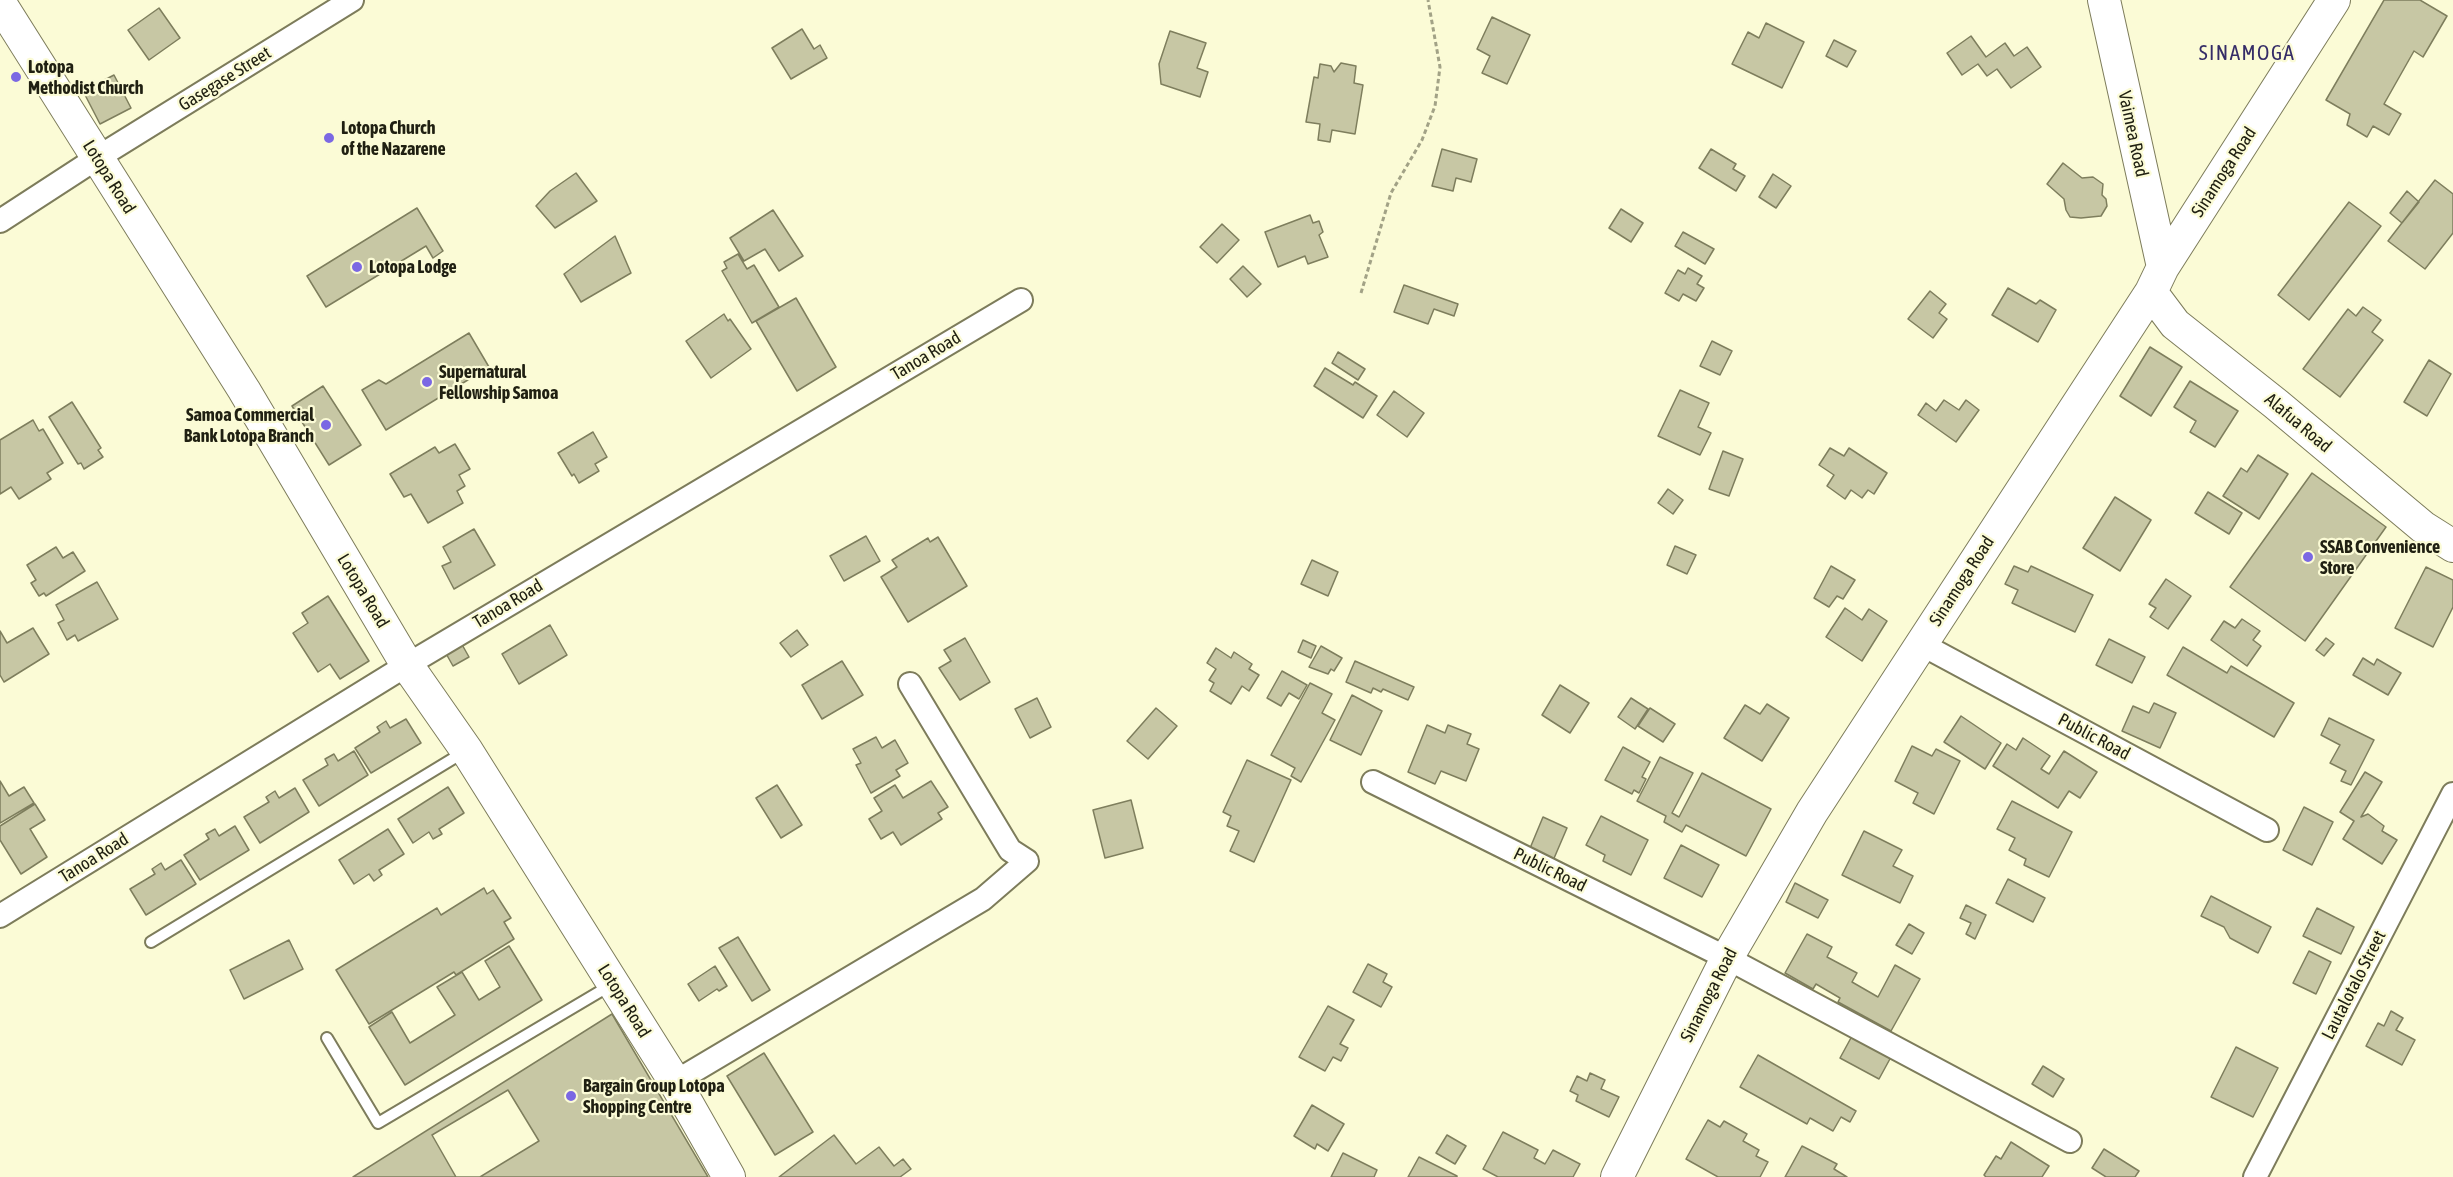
<!DOCTYPE html>
<html>
<head>
<meta charset="utf-8">
<style>
	body { margin:0 }
	canvas { display:block; background:#fbfbd6 }
</style>
</head>
<body>
<canvas width="2453" height="1177"></canvas>
<script>
const ctx = document.querySelector('canvas').getContext('2d');
ctx.lineJoin = 'round';
function fill(path, color) { ctx.fillStyle = color; ctx.fill(path, 'evenodd'); }
function strokePath(path, color, width, dash) { ctx.strokeStyle = color; ctx.lineWidth = width; ctx.lineCap = dash ? 'butt' : 'round'; ctx.setLineDash(dash || []); ctx.stroke(path); }
function write(font, color, halo, rows, align = 'center') {
  ctx.font = font + ' "Asap Condensed",sans-serif'; ctx.lineWidth = 4.5; ctx.setLineDash([]); ctx.textBaseline = 'middle'; ctx.strokeStyle = halo; ctx.fillStyle = color; for (const [text, x, y, turn = 0] of rows) {
    ctx.save(); ctx.translate(x, y); ctx.rotate((+turn || 0) * Math.PI / 180); ctx.textAlign = isNaN(turn) ? turn : align; if (halo) ctx.strokeText(text, 0, 0); ctx.fillText(text, 0, 0); ctx.restore();
  }
}
const building = new Path2D(`
	M2384,0H2420L2447,16L2423,57L2414,51L2384,104L2401,114L2389,135L2373,126L2367,137L2347,125L2350,114L2326,100Z
	M159,8L180,38L149,60L128,30Z
	M1492,17L1530,35L1507,84L1482,73L1490,56L1477,49Z
	M1766,23L1804,42L1782,88L1732,64L1748,32L1759,38Z
	M802,29L814,49L820,45L827,58L791,79L772,48Z
	M1170,31L1206,43L1197,68L1208,72L1200,97L1161,84L1159,64Z
	M1971,36L1986,57L2005,43L2014,56L2027,47L2041,67L2011,88L1997,69L1987,76L1978,64L1962,75L1947,53Z
	M1834,40L1856,51L1847,67L1826,56Z
	M1341,63L1356,66L1354,83L1363,85L1355,134L1332,130L1330,142L1318,140L1320,124L1306,122L1314,77L1318,78L1320,64L1331,66L1334,72Z
	M114,75L131,108L100,124L83,91Z
	M1442,149L1477,159L1471,182L1456,178L1453,191L1432,186Z
	M1711,149L1736,164L1733,169L1745,176L1736,191L1699,168Z
	M2063,163L2082,178L2093,177L2103,184L2102,195L2106,199L2107,206L2101,216L2081,218L2070,217L2066,210L2064,199L2047,184Z
	M576,173L597,201L555,228L536,206L550,191Z
	M1773,174L1791,186L1776,208L1759,197Z
	M2435,180L2453,194V233L2425,269L2388,241Z
	M2407,191L2419,202L2402,223L2390,213Z
	M2349,202L2381,226L2309,320L2278,295Z
	M417,208L443,251L433,258L426,246L326,307L307,276Z
	M1621,209L1643,223L1631,242L1609,228Z
	M773,210L803,256L779,271L765,249L744,261L730,238Z
	M1310,215L1313,223L1319,221L1323,232L1319,235L1328,257L1308,264L1305,256L1278,267L1265,232Z
	M1222,224L1239,240L1217,263L1200,247Z
	M1683,232L1714,249L1705,264L1675,246Z
	M615,236L631,273L581,302L564,274Z
	M738,254L747,269L754,265L779,307L752,323L722,271L727,268L724,262Z
	M1243,266L1261,284L1247,297L1230,279Z
	M1688,268L1702,276L1697,284L1704,288L1696,301L1683,294L1679,301L1665,293L1678,270L1685,274Z
	M1404,285L1458,304L1454,316L1434,309L1428,324L1394,312Z
	M2008,288L2036,304L2040,300L2056,310L2038,342L1992,315Z
	M1930,291L1946,304L1939,313L1947,319L1933,338L1908,319Z
	M796,298L836,367L797,391L756,321Z
	M2363,307L2381,320L2372,332L2383,340L2340,397L2303,369L2348,309L2356,316Z
	M724,314L728,321L730,319L751,349L711,378L686,341Z
	M469,333L489,367L386,430L362,390L379,380L386,384Z
	M1712,341L1732,351L1720,375L1700,366Z
	M2150,347L2182,367L2151,416L2120,396Z
	M1338,352L1365,369L1358,380L1332,363Z
	M2429,360L2451,374L2427,416L2404,402Z
	M1325,368L1353,385L1355,382L1377,396L1363,418L1314,386Z
	M2190,381L2238,411L2215,447L2190,432L2196,421L2174,407Z
	M323,386L361,445L329,465L292,406Z
	M1680,390L1709,403L1698,427L1711,433L1700,455L1658,436Z
	M1394,391L1424,413L1407,437L1377,415Z
	M1944,400L1959,410L1966,400L1979,410L1956,442L1918,415L1926,403L1936,411Z
	M72,402L101,448L98,450L103,457L84,469L81,463L78,464L49,417Z
	M33,420L39,431L43,429L63,463L47,473L51,479L19,499L11,487L0,494V440Z
	M593,432L607,457L595,464L599,471L579,483L574,474L572,476L558,453Z
	M455,444L470,469L459,475L465,486L457,491L463,503L428,523L411,494L404,497L390,474L435,447L439,453Z
	M1830,448L1844,456L1849,448L1887,473L1874,494L1868,490L1862,498L1851,490L1845,499L1827,486L1834,475L1819,465Z
	M1723,451L1743,459L1729,496L1709,489Z
	M2258,455L2288,474L2259,519L2223,496L2241,468L2247,472Z
	M2312,473L2386,527L2305,641L2230,587Z
	M1668,489L1683,500L1673,514L1658,503Z
	M2208,492L2242,513L2229,534L2195,513Z
	M2115,497L2151,520L2120,571L2083,548Z
	M474,529L495,565L454,589L442,566L451,562L443,547Z
	M866,536L880,561L844,581L830,556Z
	M938,537L967,586L908,622L881,577L897,567L892,560L928,538L930,542Z
	M1675,546L1696,555L1687,574L1667,565Z
	M56,547L63,558L73,552L85,571L46,596L44,593L39,596L31,583L36,580L27,565Z
	M1312,560L1338,572L1328,596L1301,584Z
	M1831,566L1855,580L1843,599L1837,596L1829,607L1814,598Z
	M2014,566L2028,572L2031,566L2093,595L2075,632L2012,603L2018,590L2005,584Z
	M2426,567L2453,580V607L2433,647L2395,628Z
	M2166,579L2191,596L2168,629L2150,617L2156,608L2149,604Z
	M97,582L118,619L78,641L75,635L67,640L58,623L64,620L56,605Z
	M328,596L369,661L340,679L330,664L318,672L293,633L308,623L302,613Z
	M1845,608L1862,620L1869,609L1887,621L1862,661L1826,637Z
	M2242,619L2260,631L2253,640L2261,646L2247,666L2211,640L2224,621L2235,628Z
	M550,625L567,655L519,684L502,654Z
	M33,628L49,654L4,682L0,675V631L7,643Z
	M797,630L808,645L791,657L780,643Z
	M965,638L990,682L960,700L939,668L951,661L944,650Z
	M2326,638L2334,644L2324,656L2316,650Z
	M2109,639L2145,657L2132,683L2096,665Z
	M1303,640L1316,646L1311,658L1298,652Z
	M460,641L469,657L453,666L444,650Z
	M1321,646L1342,658L1334,671L1331,669L1328,674L1309,667Z
	M2183,647L2227,673L2231,666L2294,703L2274,737L2167,675Z
	M1216,648L1231,658L1234,652L1252,664L1249,669L1259,675L1249,691L1242,686L1231,704L1210,691L1214,683L1209,680L1216,669L1207,663Z
	M2363,658L2374,665L2377,659L2401,673L2388,695L2353,675Z
	M842,661L863,695L822,719L802,685Z
	M1355,661L1414,687L1408,700L1383,689L1381,692L1373,688L1371,693L1346,682Z
	M1282,671L1307,685L1299,699L1289,693L1281,706L1267,698Z
	M1310,683L1332,694L1322,713L1335,720L1301,782L1291,776L1295,768L1271,755Z
	M1560,685L1589,703L1570,733L1542,715Z
	M1352,695L1382,711L1361,755L1330,740Z
	M1037,698L1051,727L1030,738L1015,709Z
	M1631,698L1648,709L1635,729L1618,717Z
	M2154,703L2176,713L2160,748L2122,731L2133,706L2149,713Z
	M1767,704L1789,718L1762,761L1724,738L1745,705L1760,714Z
	M1156,708L1177,726L1148,759L1127,741Z
	M1650,708L1675,724L1663,742L1638,726Z
	M1961,716L2001,743L1985,769L1944,742Z
	M2329,718L2374,740L2351,785L2341,781L2346,771L2330,763L2340,745L2321,735Z
	M406,719L421,743L371,773L355,748L380,732L377,727L386,721L390,728Z
	M1427,725L1445,733L1448,725L1471,734L1467,744L1479,749L1466,781L1441,771L1435,784L1408,772Z
	M876,737L882,748L895,740L908,763L896,770L900,776L871,793L856,765L861,763L853,749Z
	M2023,738L2050,756L2041,769L2049,774L2064,751L2097,772L2080,798L2069,791L2058,808L1993,766L2007,744L2016,750Z
	M1912,746L1932,756L1936,749L1960,761L1934,814L1913,803L1918,793L1895,781Z
	M1623,747L1650,762L1642,777L1646,779L1639,793L1634,790L1632,794L1605,780Z
	M354,751L368,775L319,806L303,780L328,765L325,759L334,754L338,761Z
	M1660,757L1693,773L1672,813L1679,817L1702,773L1771,809L1746,856L1686,825L1682,832L1664,822L1666,816L1637,801Z
	M1247,760L1291,780L1254,862L1230,851L1239,831L1227,826L1231,816L1223,812Z
	M2365,772L2382,782L2361,817L2368,814L2384,826L2382,831L2397,840L2382,864L2343,839L2354,821L2340,812Z
	M0,781L9,796L24,787L34,803L0,823Z
	M931,781L948,807L938,813L942,819L901,845L893,832L881,839L869,819L882,811L874,798L895,785L903,798Z
	M777,785L802,825L781,838L756,798Z
	M448,787L464,813L439,829L442,834L433,839L429,832L413,843L398,819Z
	M295,788L309,812L260,843L244,817L269,802L266,797L275,791L279,798Z
	M1131,800L1143,848L1105,858L1093,810Z
	M2012,801L2072,832L2049,877L2024,865L2026,859L2009,850L2015,838L1997,829Z
	M35,804L45,820L30,829L47,857L21,874L0,840V826Z
	M2304,807L2333,822L2312,865L2283,850Z
	M1601,816L1648,840L1631,875L1603,861L1605,855L1586,845Z
	M1543,817L1567,828L1552,863L1528,853Z
	M235,826L249,850L200,880L184,855L209,839L206,834L215,829L219,836Z
	M388,829L404,854L379,870L382,875L374,881L369,874L354,884L339,860Z
	M1864,831L1902,850L1893,866L1913,876L1900,903L1842,875Z
	M1681,845L1719,865L1702,897L1664,878Z
	M181,860L196,884L146,915L130,889L155,874L152,869L161,863L165,870Z
	M2008,879L2045,898L2033,922L1996,903Z
	M1795,883L1828,900L1818,918L1786,902Z
	M484,888L487,894L493,890L511,918L504,922L514,939L456,975L454,972L369,1024L336,970L437,908L441,915Z
	M2211,896L2271,927L2258,953L2230,938L2224,927L2201,916Z
	M1966,905L1986,915L1975,939L1966,934L1971,923L1960,918Z
	M2317,908L2354,927L2341,954L2303,936Z
	M1909,924L1924,933L1912,954L1896,945Z
	M1807,934L1832,947L1827,957L1857,973L1852,982L1878,997L1895,965L1920,979L1891,1031L1838,1002L1840,998L1816,984L1813,989L1785,973Z
	M738,937L770,990L752,1001L719,948Z
	M289,940L303,969L244,999L230,970Z
	M509,946L542,1000L405,1085L369,1027L392,1012L410,1043L455,1015L437,987L462,972L479,1000L500,987L485,961Z
	M2309,951L2331,962L2316,994L2293,983Z
	M1368,964L1387,974L1383,982L1392,987L1381,1007L1353,992Z
	M715,966L727,986L719,991L717,989L699,1001L688,984Z
	M1328,1006L1354,1020L1340,1044L1348,1048L1341,1061L1333,1057L1325,1071L1299,1057Z
	M2391,1011L2403,1018L2396,1030L2415,1040L2402,1065L2366,1046L2378,1023L2384,1026Z
	M612,1014L708,1177H353Z
	M1852,1036L1891,1057L1879,1079L1840,1058Z
	M2236,1047L2278,1068L2253,1117L2211,1097Z
	M764,1053L813,1132L775,1155L727,1076Z
	M1758,1055L1856,1111L1850,1122L1841,1117L1833,1131L1810,1118L1807,1124L1740,1087Z
	M2043,1066L2064,1079L2053,1097L2032,1084Z
	M1590,1073L1605,1080L1601,1089L1619,1097L1609,1117L1576,1101L1578,1095L1570,1091L1577,1076L1587,1081Z
	M508,1090L539,1141L480,1177H456L432,1135Z
	M1312,1105L1344,1124L1328,1151L1317,1144L1315,1149L1294,1136Z
	M1708,1120L1720,1127L1724,1121L1747,1134L1743,1141L1759,1150L1756,1156L1768,1162L1760,1177H1718L1686,1159Z
	M1503,1132L1538,1150L1534,1158L1545,1164L1553,1150L1580,1164L1573,1177H1498L1483,1169Z
	M834,1135L856,1164L879,1147L894,1166L903,1159L911,1169L900,1177H779Z
	M1447,1135L1466,1146L1455,1164L1436,1153Z
	M2011,1142L2049,1166L2042,1177H1986L1984,1175L1996,1156L2001,1159Z
	M1802,1146L1837,1164L1834,1169L1847,1177H1785Z
	M2104,1149L2139,1171L2135,1177H2106L2092,1168Z
	M1343,1153L1377,1170L1374,1177H1331Z
	M1419,1157L1457,1176V1177H1408Z`);
fill(building, '#c7c7a4');
strokePath(building, '#7e7e5d', 1.5);
const lane = new Path2D(`
	M151,942L464,752
	M327,1038L378,1123L611,985`);
const street = new Path2D(`
	M0,221L97,158L352,0
	M1921,644L2267,830
	M1373,782L1727,958L2070,1141
	M0,916L407,665L1021,300
	M675,1082L983,899L1027,861L1010,850L910,684
	M2255,1177L2453,794`);
const secondary = new Path2D(`
	M2104,0L2163,267
	M0,3L244,390L407,665L467,751L675,1082L729,1177
	M2151,292L2175,324L2276,404L2423,527L2453,546
	M1617,1177L1727,958L1812,812L2151,292L2163,267L2334,0`);
strokePath(lane, '#7d7c5b', 14);
strokePath(street, '#7d7c5b', 26);
strokePath(secondary, '#7d7c5b', 34);
strokePath(new Path2D(`
	M1361,293L1391,193L1422,140L1435,106L1440,67L1428,0`), '#a2a286', 3, [4.5, 3]);
strokePath(lane, '#fff', 10);
strokePath(street, '#fff', 22);
strokePath(secondary, '#fff', 32);
for (const [x, y, r, color] of [
	[16,77,6,"#7b68e3"],
	[329,138,6,"#7b68e3"],
	[357,267,6,"#7b68e3"],
	[427,382,6,"#7b68e3"],
	[326,425,6,"#7b68e3"],
	[2308,557,6,"#7b68e3"],
	[571,1096,6,"#7b68e3"]
]) { const dot = new Path2D(); dot.arc(x, y, r, 0, 2 * Math.PI); ctx.fillStyle = color; ctx.fill(dot); strokePath(dot, '#fbfbd6', 2); }
write('bold 18px', '#202012', '#fbfbd6', [
	["Lotopa",28,67],
	["Methodist Church",28,88],
	["Lotopa Church",341,128],
	["of the Nazarene",341,149],
	["Lotopa Lodge",369,267],
	["Supernatural",439,372],
	["Fellowship Samoa",439,393],
	["Samoa Commercial",314,415,"right"],
	["Bank Lotopa Branch",314,436,"right"],
	["SSAB Convenience",2320,547],
	["Store",2320,568],
	["Bargain Group Lotopa",583,1086],
	["Shopping Centre",583,1107]
], 'left');
write('18px', '#202012', '#fbfbd6', [
	["Gasegase Street",225,79,-32],
	["Vaimea Road",2133,134,78],
	["Sinamoga Road",2224,172,-57],
	["Lotopa Road",109,177,58],
	["Tanoa Road",926,356,-31],
	["Alafua Road",2298,423,40],
	["Sinamoga Road",1962,581,-57],
	["Lotopa Road",363,591,59],
	["Tanoa Road",508,604,-31],
	["Public Road",2094,737,28],
	["Tanoa Road",94,858,-32],
	["Public Road",1550,870,26],
	["Lautalotalo Street",2354,985,-63],
	["Sinamoga Road",1709,995,-63],
	["Lotopa Road",624,1001,58]
]);
ctx.letterSpacing = '1.5px';
write('21px', '#352c67', '#fbfbd6', [
	["SINAMOGA",2247,53]
]);
ctx.letterSpacing = '0px';
</script>
</body>
</html>
